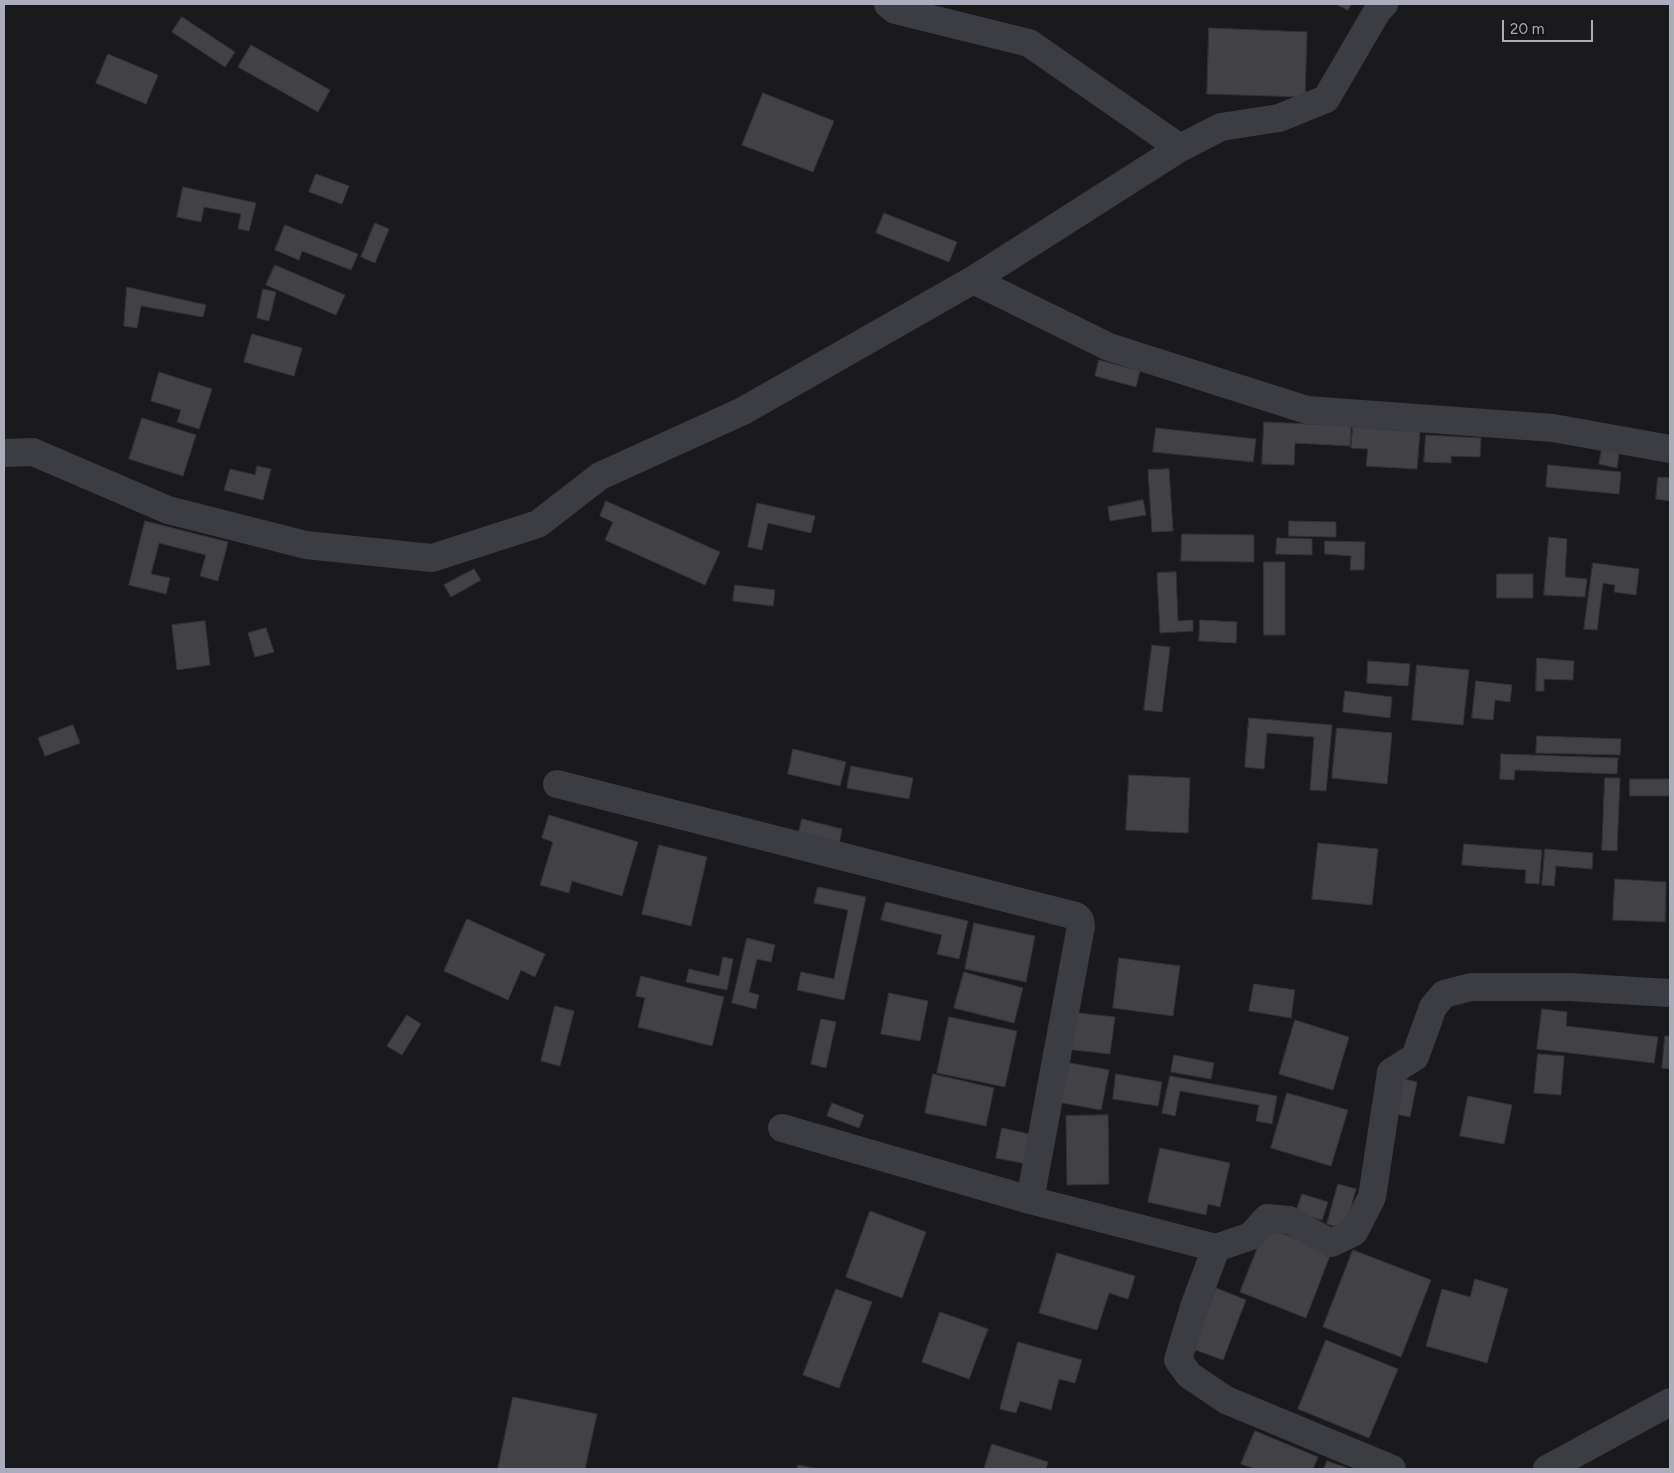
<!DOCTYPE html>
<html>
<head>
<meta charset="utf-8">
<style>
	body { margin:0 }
	#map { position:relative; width:1674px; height:1473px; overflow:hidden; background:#1a191c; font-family:Figtree,sans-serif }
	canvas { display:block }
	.frame { position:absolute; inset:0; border:5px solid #abadbc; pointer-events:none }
	.scale { position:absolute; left:1502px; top:20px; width:91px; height:22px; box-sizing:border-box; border:2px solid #abadbc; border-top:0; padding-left:6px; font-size:15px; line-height:18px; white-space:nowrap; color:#abadbc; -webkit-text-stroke:4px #151417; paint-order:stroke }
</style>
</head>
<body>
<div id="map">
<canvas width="1674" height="1473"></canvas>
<div class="frame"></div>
<div class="scale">20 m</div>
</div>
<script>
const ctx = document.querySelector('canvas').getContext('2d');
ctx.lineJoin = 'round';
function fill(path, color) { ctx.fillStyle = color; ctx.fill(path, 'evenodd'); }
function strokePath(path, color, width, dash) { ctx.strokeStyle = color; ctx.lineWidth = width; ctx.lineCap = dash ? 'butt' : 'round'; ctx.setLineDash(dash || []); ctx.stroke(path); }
const building = new Path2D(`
	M1336,4H1351L1348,10Z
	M182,17L235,52L225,67L172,32Z
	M1209,28L1307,32L1305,97L1207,94Z
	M251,45L330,90L318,112L238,67Z
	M108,54L158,75L146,104L96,83Z
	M763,93L834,121L813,172L742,145Z
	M316,174L349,186L342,204L309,192Z
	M183,187L256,203L249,231L238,229L241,214L204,207L201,222L177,217Z
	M884,213L957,242L949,262L876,233Z
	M375,223L389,229L375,263L361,257Z
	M285,225L358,254L351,270L302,251L299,260L275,250Z
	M275,265L345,295L336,315L266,285Z
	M127,287L206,305L203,317L141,306L137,328L124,326Z
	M263,289L276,292L269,321L257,318Z
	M252,334L302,348L294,376L244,362Z
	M1099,360L1140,371L1136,387L1095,376Z
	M159,372L212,389L199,429L177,422L181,410L151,401Z
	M142,418L196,435L183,476L129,459Z
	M1264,422L1351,426L1350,446L1295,443L1294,465L1262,464Z
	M1353,427L1420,432L1417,469L1366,466L1368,449L1351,448Z
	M1156,428L1256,439L1253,462L1153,452Z
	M1426,435L1481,438L1480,457L1451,456V463L1424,462Z
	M1603,444L1620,448L1617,468L1599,464Z
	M1548,465L1621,472L1619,494L1546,487Z
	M257,466L271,469L263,500L224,490L230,469L255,475Z
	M1169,469L1173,531L1152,532L1148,470Z
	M1658,477L1670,478V501L1656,499Z
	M1143,500L1146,515L1110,521L1108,507Z
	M606,501L720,552L705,585L605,540L613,522L600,516Z
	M757,503L815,516L811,533L768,523L762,550L748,547Z
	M145,521L228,542L218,581L200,576L206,555L159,543L151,574L170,578L166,594L129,585Z
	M1289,521L1336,522V537L1289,536Z
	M1182,534L1254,535V562L1181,561Z
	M1549,537L1567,539L1565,577L1587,579L1585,597L1544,595Z
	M1277,538L1312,539V555L1276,554Z
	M1325,541L1365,542L1364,570H1350L1351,556L1325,554Z
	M1264,562H1285V635H1264Z
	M1593,563L1639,569L1636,595L1614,592L1615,585L1603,583L1597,630L1584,629Z
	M474,569L481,580L451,597L444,585Z
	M1176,572L1178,621L1193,620V631L1160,633L1157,573Z
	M1497,574H1533V598H1497Z
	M735,585L775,590L773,606L733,601Z
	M1200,620L1237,622L1236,643L1199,641Z
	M205,621L210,665L177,670L172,625Z
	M266,628L274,652L255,657L248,633Z
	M1152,645L1170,647L1162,712L1144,710Z
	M1537,658L1574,661L1573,680L1544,679V691H1536Z
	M1368,661L1410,664L1408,686L1367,683Z
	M1417,665L1469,670L1463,725L1412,720Z
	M1476,681L1512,685L1510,702L1495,700L1493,720L1472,718Z
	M1345,691L1392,697L1390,718L1343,712Z
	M1249,718L1332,725L1326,791L1310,790L1314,737L1267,733L1264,769L1245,767Z
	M73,725L80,743L45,756L38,738Z
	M1337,728L1392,733L1387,784L1332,778Z
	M1537,736L1621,739L1620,755L1536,753Z
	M793,749L846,762L840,786L788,774Z
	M1501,754L1618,758L1617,774L1515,770L1514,780L1500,779Z
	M851,766L913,778L909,799L847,788Z
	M1129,775L1190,778L1188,833L1126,830Z
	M1605,778H1620L1617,851L1602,850Z
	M1630,779H1670V796H1630Z
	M549,815L638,842L622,896L572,881L569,893L540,885L553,842L542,838Z
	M802,819L842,829L839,845L798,835Z
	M1318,843L1378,849L1372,905L1312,899Z
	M1464,844L1542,850L1539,884L1525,883L1526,870L1462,865Z
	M659,845L707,857L691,926L642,914Z
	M1545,849L1593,853L1592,869L1556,866L1554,886L1542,885Z
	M1615,879L1666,882L1665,922L1613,920Z
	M818,887L866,897L844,1000L797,990L801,972L834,979L848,910L814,903Z
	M886,902L968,921L959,959L937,954L942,935L881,920Z
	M467,919L545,954L535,977L521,970L508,1000L444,971Z
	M974,923L1035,936L1026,982L965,969Z
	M747,938L775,945L771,962L757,959L749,992L759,995L756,1009L732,1003Z
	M723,957L733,959L727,990L686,982L689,969L719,976Z
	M1119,958L1180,966L1173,1016L1113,1008Z
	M964,972L1023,988L1014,1023L954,1008Z
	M641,976L724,997L712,1046L638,1027L645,998L636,996Z
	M1254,984L1295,990L1291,1018L1249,1011Z
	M889,993L928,1001L920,1041L881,1034Z
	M555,1006L574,1011L560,1066L541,1061Z
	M1542,1009L1567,1012L1566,1026L1658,1037L1654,1063L1537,1049Z
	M1070,1012L1115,1017L1110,1054L1065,1049Z
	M407,1015L421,1024L402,1055L387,1046Z
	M949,1017L1017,1031L1005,1087L937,1073Z
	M821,1019L836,1022L826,1068L811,1064Z
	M1295,1020L1349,1037L1333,1090L1279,1074Z
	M1665,1036H1670V1069L1662,1068Z
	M1538,1054L1564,1056L1561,1095L1534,1093Z
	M1174,1055L1214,1063L1211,1079L1171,1072Z
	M1059,1061L1109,1070L1101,1110L1052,1101Z
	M933,1074L994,1088L986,1126L925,1113Z
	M1116,1074L1162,1082L1158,1106L1113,1099Z
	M1170,1076L1277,1096L1272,1124L1256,1121L1259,1105L1180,1091L1175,1116L1162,1113Z
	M1399,1078L1417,1082L1410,1117L1392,1113Z
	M1287,1093L1348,1110L1331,1166L1271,1148Z
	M1468,1096L1512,1105L1504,1144L1460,1136Z
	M832,1103L864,1115L859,1128L827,1116Z
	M1108,1115L1109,1184L1067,1185L1066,1116Z
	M1002,1128L1034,1135L1027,1164L996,1158Z
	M1160,1148L1230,1163L1220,1207L1208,1204L1206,1215L1148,1202Z
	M1338,1184L1356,1189L1345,1229L1327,1224Z
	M1302,1194L1328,1202L1322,1220L1296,1212Z
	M870,1211L926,1232L902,1298L846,1277Z
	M1266,1227L1331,1253L1306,1318L1240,1292Z
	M1353,1250L1431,1280L1401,1357L1323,1327Z
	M1057,1253L1135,1276L1128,1299L1109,1293L1097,1330L1039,1313Z
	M1475,1279L1508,1289L1487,1363L1426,1346L1442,1289L1470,1297Z
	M1216,1288L1246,1300L1223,1360L1193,1349Z
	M836,1289L872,1302L839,1388L803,1375Z
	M940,1312L988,1329L969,1379L922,1362Z
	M1326,1340L1398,1369L1369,1438L1298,1409Z
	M1018,1342L1082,1360L1075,1383L1059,1379L1051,1410L1020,1401L1016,1413L1000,1409Z
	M513,1397L597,1414L585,1469H498Z
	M1255,1431L1318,1457L1313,1469H1255L1241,1464Z
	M992,1444L1048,1462L1046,1469H984Z
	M1327,1461L1350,1469H1324Z
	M798,1465L819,1469H797Z`);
fill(building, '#414146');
strokePath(building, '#343338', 1);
strokePath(new Path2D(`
	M888,4L895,10L1029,43L1180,148
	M973,280L1109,347L1307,410L1553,428L1670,449
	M4,453L33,452L168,510L306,545L432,558L538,524L600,476L743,411L973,280L1180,148L1221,127L1279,118L1326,99L1378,10L1384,4
	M557,784L1076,916L1080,920L1081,926L1030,1200
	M782,1128L1030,1200L1216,1248
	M1392,1469L1226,1400L1189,1375L1178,1360L1194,1307L1216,1248L1251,1236L1267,1218L1289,1220L1331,1243L1354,1232L1372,1197L1391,1072L1415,1057L1433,1007L1444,994L1471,987H1569L1670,993
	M1547,1469L1670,1402`), '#3c3c43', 28);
</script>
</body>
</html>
